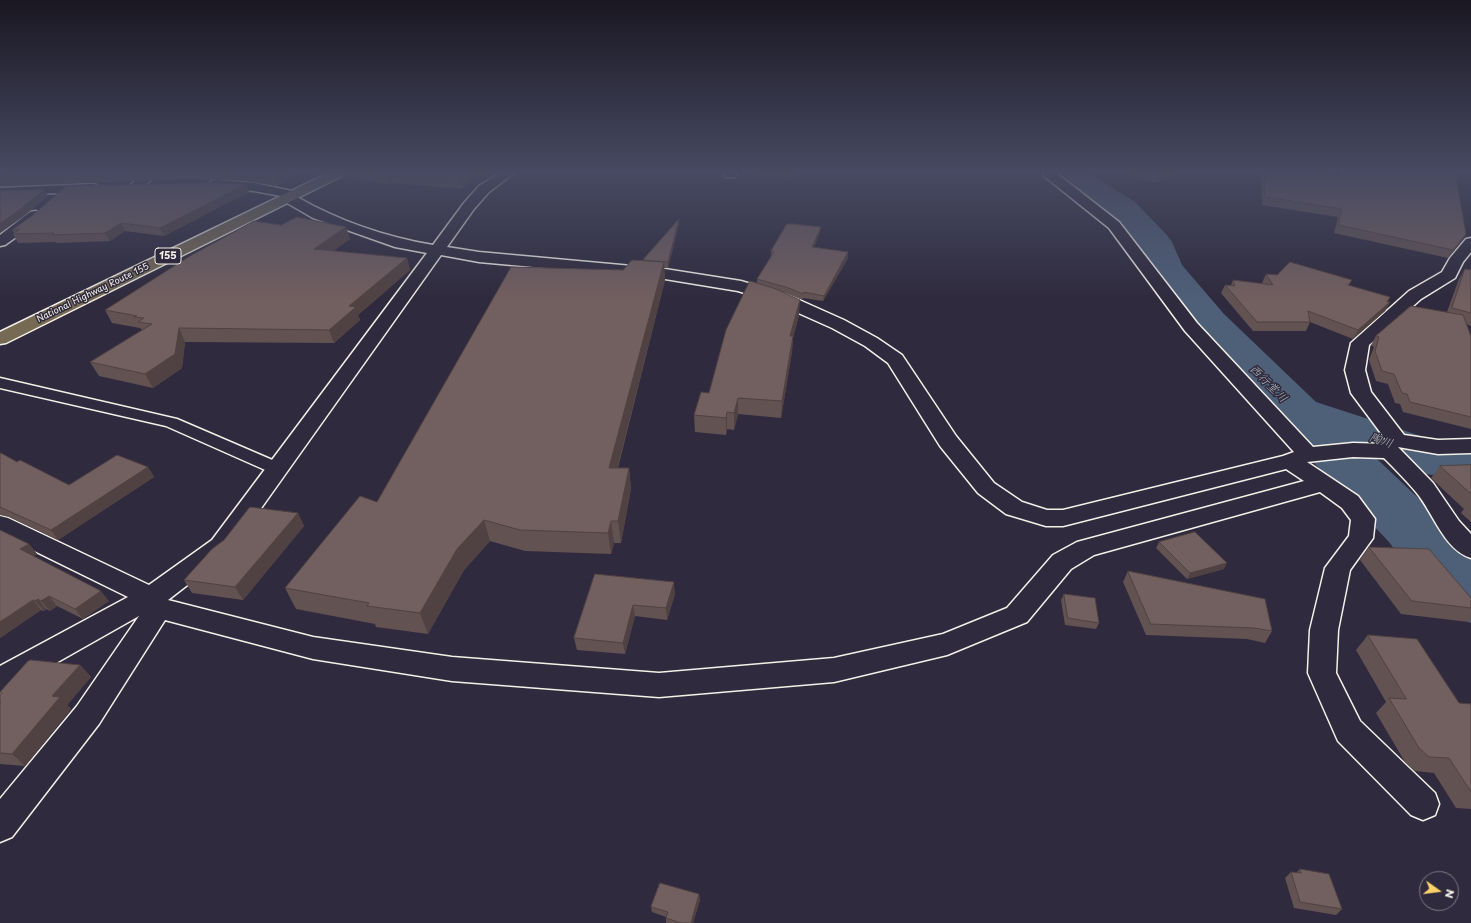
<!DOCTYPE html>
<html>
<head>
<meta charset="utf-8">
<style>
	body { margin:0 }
	#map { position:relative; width:1471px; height:923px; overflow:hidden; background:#2f2a3d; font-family:"Playpen Sans",sans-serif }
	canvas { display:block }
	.north { position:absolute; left:1419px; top:871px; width:40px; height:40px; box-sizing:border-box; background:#2f2a3d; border:1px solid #7e7a81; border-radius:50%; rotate:104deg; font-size:11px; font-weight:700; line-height:16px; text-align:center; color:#f4f1e8 }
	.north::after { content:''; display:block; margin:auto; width:14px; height:18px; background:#ffd166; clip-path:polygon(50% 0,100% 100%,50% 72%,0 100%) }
</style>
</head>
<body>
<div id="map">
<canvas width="1471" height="923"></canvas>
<div class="north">N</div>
</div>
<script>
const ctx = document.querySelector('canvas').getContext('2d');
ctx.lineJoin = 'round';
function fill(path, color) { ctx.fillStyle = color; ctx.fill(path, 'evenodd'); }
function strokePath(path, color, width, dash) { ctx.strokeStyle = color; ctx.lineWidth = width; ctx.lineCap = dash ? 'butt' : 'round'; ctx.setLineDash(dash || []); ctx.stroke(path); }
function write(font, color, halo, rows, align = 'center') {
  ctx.font = font + ' "Playpen Sans","Klee One",sans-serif'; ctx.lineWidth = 3; ctx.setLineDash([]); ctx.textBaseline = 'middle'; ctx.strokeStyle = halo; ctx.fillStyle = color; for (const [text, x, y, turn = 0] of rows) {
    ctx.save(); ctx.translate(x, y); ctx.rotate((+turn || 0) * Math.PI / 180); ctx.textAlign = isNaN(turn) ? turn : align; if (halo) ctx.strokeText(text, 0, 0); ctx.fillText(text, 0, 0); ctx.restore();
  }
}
fill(new Path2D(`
	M1052,173H1088L1135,202L1166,234L1172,242L1182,265L1224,314L1316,402L1430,439L1471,443V479L1424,474L1376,458L1432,511L1471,553V623L1447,615L1388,541L1192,334L1143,268L1135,245L1109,218L1071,192L1056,180Z`), '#4e5f78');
const lane = new Path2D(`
	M0,378L177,419L284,465L287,469L284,473L278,475L272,473L166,426L0,388Z`);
const street = new Path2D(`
	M145,173H159L141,189H131L129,186Z
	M500,173H514L489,192L474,209L447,247L479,252L665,269L741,281L788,295L844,320L877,338L902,355L956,436L994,483L1022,502L1047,510H1063L1283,456L1294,452L1185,331L1109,228L1044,176L1043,173H1056L1119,222L1197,323L1313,447L1353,443L1389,444L1351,393L1345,370L1351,343L1409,291L1442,272L1450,258L1466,239L1471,238V252L1463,262L1455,278L1421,299L1369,345L1365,370L1371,392L1404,435L1438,440L1471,439V453L1438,454L1398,447L1433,483L1459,521L1471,534V558C1444,550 1433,512 1416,492C1406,480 1395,469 1384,458L1353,457L1307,462L1358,496L1375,519L1373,538L1350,570L1338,630L1336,673L1360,721L1435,793L1439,804L1435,815L1423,820L1411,815L1338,741L1308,673L1310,630L1325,568L1349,536L1351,520L1342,508L1320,492L1094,555L1071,569L1027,622L947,655L834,682L659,697L452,681L313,659L165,620L99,724L12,837L0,842V799L77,706L139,616L10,689L0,692V666L128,597L0,534V516L8,518L149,585L212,540L427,253L395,247L313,218L282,200L281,196L254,191L216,188L211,187L209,184L211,181L216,180L254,183L297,192L299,195L297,197C339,221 386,237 433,245L464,203L479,186ZM441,255L479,262L665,279L738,291L776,303L832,328L865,346L888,363L940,446L978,493L1006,514L1046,526H1063L1286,469L1304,481L1077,542L1053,555L1007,608L943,634L834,658L659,673L452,657L313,637L168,600L230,552Z
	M724,173H736V174L735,177H725Z
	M92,184L97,185L99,188L97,191L0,196V188Z
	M35,211L40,212L42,215L37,222L5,245L0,246V235L30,212Z`);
const highway = new Path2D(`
	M328,173H343L342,176L6,343L0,344V332Z`);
strokePath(lane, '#f4f1e8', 3);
strokePath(street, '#f4f1e8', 3);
strokePath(highway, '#f4f1e8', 3);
fill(lane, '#2f2a3d');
fill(street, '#2f2a3d');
fill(highway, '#766a54');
fill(new Path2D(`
	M17,173H290L291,177L277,186L244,181L191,179L0,186V177Z
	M343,173H489L483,177L478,176L462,189L393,183L387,184L344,175Z
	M737,173H797L795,178L738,174Z
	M1126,173H1184L1154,183Z
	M1261,173H1325L1341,178L1340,173H1455L1466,234L1461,242L1448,258L1334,233L1338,217L1262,205Z
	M249,192L164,236L125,231L110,241L57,243L56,242L18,243L13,234L14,233L12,230Z
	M679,224L668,268H664L665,280L618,468H629L631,489L621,543H614L611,554L525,551L490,541L464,570L428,634L376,627L375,624L296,609L285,588L377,502L623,270L644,261Z
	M281,225L346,227L350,239L333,251L407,258L410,270L358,315L360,320L334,343L185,342L182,368L153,388L99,376L90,362L142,330L140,328L112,323L105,310Z
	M820,232L814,247L848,252V258L823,301L803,298V300L788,294L780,291L799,315L793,338L792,352L781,418L738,414L734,430L727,429L726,435L695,432L694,415L709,393L757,284V279L771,256V251Z
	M1465,269L1471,270V326L1466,324L1471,336V429L1403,412L1400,404L1395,403L1388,384L1376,381L1369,360L1374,347L1371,345L1376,336L1447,312L1459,279Z
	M1266,274L1352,280L1349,285L1390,302L1385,311L1353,339L1310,322L1306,331H1253L1221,293L1225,285H1231L1233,280L1263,284L1262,283Z
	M0,454L69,485L148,467L154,477L58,540L9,517L0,515Z
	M1471,465V522L1461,513L1464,509L1431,478L1440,466Z
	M298,513L304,526L243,600L192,593L184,580Z
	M1159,542L1224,569L1187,579L1156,548Z
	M29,544L37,554L33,556L109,601L83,619L57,606L50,611L46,609L44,611L41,610L0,638Z
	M1369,547L1471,598V619L1469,622L1401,614L1360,560Z
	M1128,571L1272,631L1265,643L1247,639L1146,635L1123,582Z
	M595,574L675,594L667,620L635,616L625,654L577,650L574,638Z
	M1064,594L1099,623L1096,629L1065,625L1061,600Z
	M1368,635L1459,703L1471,704V809L1456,808L1434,773L1415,771L1405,762L1376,713L1386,702L1356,650Z
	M80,665L91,677L67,705L71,709L25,766L0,764V695L1,694L0,692Z
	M1300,869L1342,909L1336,915L1294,908L1285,878L1291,872H1297Z
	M699,894L700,900L693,923H666V917L652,912L651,907Z`), '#625252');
fill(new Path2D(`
	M287,173H290L291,177L277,186L275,180Z
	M473,173H478V176L462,189L461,182Z
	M482,173H489L483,177Z
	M795,173H797L795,178Z
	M1172,173H1184L1154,183L1155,178Z
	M391,176L393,183L387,184L385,177Z
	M246,184L249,192L164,236L160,228Z
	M44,190L48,196L23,217L0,233V224Z
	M679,219V224L668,268V262Z
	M121,223L125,231L110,241L105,233Z
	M346,227L350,239L318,262L314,249Z
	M821,227L820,232L812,253V247Z
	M1466,234L1461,242L1448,258L1453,250Z
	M848,252V258L823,301L824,296Z
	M407,258L410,270L358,315L360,320L334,343L329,330L349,306Z
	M664,262L665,280L612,489L609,468Z
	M1390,297L1385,306L1390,302L1385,311L1353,339L1358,330Z
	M800,300L799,315L793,338L792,352L781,418L782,401L790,336Z
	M179,328L185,342L182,368L153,388L145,374Z
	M738,398V414L734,430V413Z
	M727,412V429L726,435V418Z
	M148,467L154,477L58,540L51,530Z
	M629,468L631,489L621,543L618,521Z
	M298,513L304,526L243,600L235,587Z
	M484,520L490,541L464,570L428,634L420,613L457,549Z
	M611,521L614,543L611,554L608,533Z
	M29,544L37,554L28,559L20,549Z
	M1227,563L1224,569L1187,579L1190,573Z
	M674,582L675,594L667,620L666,608Z
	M101,591L109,601L83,619L75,609Z
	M49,596L57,606L50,611L41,601Z
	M38,599L46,609L44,611L35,601Z
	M33,600L41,610L0,638V622Z
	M633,605L635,616L625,654L623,643Z
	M80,665L91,677L67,705L71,709L25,766L12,754L52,696Z
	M699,894L700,900L693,923H691Z`), '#504242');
const building = new Path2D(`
	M17,173H287L275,180L242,176L188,173L0,180V177Z
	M365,173H473L461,182L391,176L385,177Z
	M1140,173H1172L1155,178Z
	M1265,173H1325L1345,180V173H1455L1466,234L1453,250L1338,225L1342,209L1265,197Z
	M212,183L246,184L160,228L121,223L105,233L52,235L54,233L13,234L20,229L12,230L33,215L66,186Z
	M44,190L19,210L0,224V191Z
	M297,217L346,227L314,249L407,258L349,306L356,307L329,330L179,328L175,354L145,374L90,362L152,324L138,322L144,318L134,317L137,316L105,310L190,256L254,221L281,225Z
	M679,219L668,262L643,260Z
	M787,224H794L821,227L812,247L848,252L824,296L804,292L803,294L789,288L757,279L774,252L771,251Z
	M632,260L664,262L609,468H629L618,521H611L608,533L520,530L484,520L457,549L420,613L367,606L369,603L285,588L360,496L377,502L511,267L623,270Z
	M1290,262L1352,280L1348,285L1390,297L1387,302H1390L1358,330L1308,311L1310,322H1257L1225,285L1235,286L1233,280L1273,285L1266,274L1277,275Z
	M1465,269L1471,270V313L1452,308Z
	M750,281L776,289L800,300L790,336H793L782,401L738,398L734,413L727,412L726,418L694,415L701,392L709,393L726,330Z
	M1411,306L1463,315L1471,336V417L1410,402L1407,394L1402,393L1394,374L1382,371L1375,351L1379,337L1376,336Z
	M1,453L17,462L20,460L69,485L117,455L148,467L51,530L0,507V454Z
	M1471,465V494L1440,466Z
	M250,507L298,513L235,587L184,580L212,549L224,540Z
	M0,530L29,544L20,549L101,591L75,609L49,596L41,601L38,599L35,601L33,600L0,622Z
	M1195,532L1227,563L1190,573L1159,542Z
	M1369,547L1429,549L1471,598V608L1412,601Z
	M1128,571L1265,599L1272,631L1254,628L1151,624Z
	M595,574L674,582L666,608L633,605L623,643L574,638Z
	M1064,594L1095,598L1099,623L1068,618Z
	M1368,635L1417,639L1459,703L1471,704V792L1449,758L1429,757L1419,748L1389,698L1406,699Z
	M31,660L80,665L52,696L60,697L12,754L0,753V703L1,702H0V695L2,693L0,692L28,661Z
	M1300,869L1329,874L1342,909L1300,902L1291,872L1301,873Z
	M660,883L699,894L691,923H681L666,918L668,912L651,907Z`);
fill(building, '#725f5f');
strokePath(building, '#504242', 1);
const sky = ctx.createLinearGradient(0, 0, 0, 302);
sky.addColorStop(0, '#1a1722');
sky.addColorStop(0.57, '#474a62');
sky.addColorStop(1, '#474a6200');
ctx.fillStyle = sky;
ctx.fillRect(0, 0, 1471, 302);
write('9px', '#f4f1e8', '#2f2a3d', [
	["National Highway Route 155",93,293,-26]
]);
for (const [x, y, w] of [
	[168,256,26]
]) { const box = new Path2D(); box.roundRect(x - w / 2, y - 8, w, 16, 3); ctx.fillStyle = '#2f2a3d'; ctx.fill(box); strokePath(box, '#f4f1e8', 1); }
write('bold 10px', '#f4f1e8', null, [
	["155",168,256]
]);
write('italic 12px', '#b2b7bb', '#2f2a3d', [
	["西行堂川",1268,384,45],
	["陶川",1381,441,19]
]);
</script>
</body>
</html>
